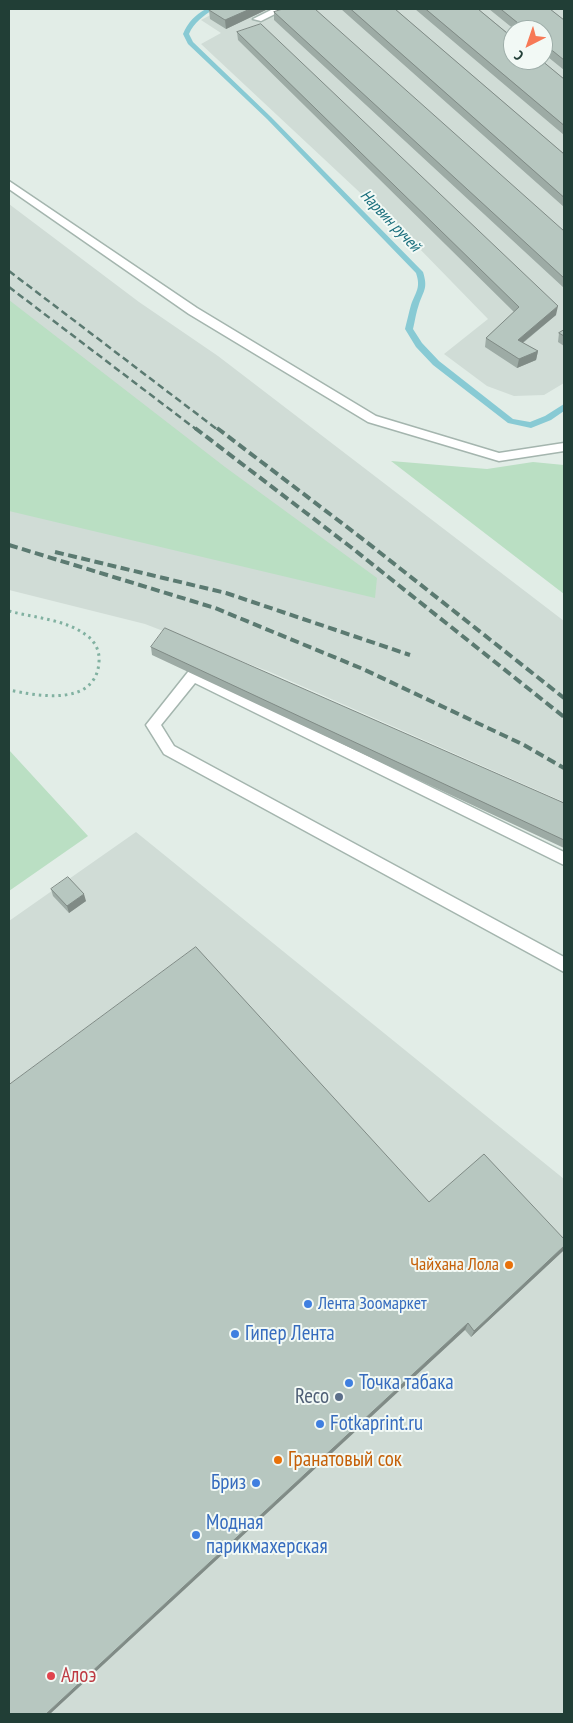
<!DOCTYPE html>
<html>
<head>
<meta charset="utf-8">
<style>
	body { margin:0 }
	#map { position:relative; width:573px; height:1723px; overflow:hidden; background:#e2ede7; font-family:"PT Sans Narrow",sans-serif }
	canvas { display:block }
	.frame { position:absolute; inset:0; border:10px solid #213e36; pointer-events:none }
	.north { position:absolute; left:503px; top:20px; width:50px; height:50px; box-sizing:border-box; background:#f2f9f5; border:1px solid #9eaea9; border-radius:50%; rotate:221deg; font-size:14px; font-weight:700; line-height:20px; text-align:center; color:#213e36 }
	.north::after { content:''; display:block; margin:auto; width:18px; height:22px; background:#f77956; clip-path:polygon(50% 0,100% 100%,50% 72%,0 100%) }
</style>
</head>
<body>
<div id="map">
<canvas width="573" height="1723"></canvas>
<div class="frame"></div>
<div class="north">С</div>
</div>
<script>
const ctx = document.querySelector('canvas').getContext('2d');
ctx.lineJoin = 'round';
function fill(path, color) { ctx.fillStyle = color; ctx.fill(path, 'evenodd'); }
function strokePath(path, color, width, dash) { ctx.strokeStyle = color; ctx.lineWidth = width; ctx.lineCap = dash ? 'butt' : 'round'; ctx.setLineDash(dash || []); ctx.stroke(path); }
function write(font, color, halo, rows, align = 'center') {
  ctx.font = font + ' "PT Sans Narrow",sans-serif'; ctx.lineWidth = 4; ctx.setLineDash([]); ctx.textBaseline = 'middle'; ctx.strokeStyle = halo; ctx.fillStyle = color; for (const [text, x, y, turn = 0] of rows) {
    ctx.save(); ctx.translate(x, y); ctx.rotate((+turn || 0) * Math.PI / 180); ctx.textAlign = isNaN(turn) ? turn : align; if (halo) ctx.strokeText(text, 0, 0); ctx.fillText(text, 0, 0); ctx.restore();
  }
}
fill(new Path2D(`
	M222,9H564V383L544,395L514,396L487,386L444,354L488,319L415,244L201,44L221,33L201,20ZM513,30H543V60H513Z
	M9,204L139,302L218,356L564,621V802L270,672L145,624L9,590Z
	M136,832L564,1179V1714H9V921Z`), '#d0dcd6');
fill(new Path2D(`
	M9,300L225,467L377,578L375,598L9,511Z
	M391,461L487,469L533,462L564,465V594Z
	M9,750L88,836L9,891Z`), '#badfc3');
fill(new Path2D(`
	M206,9H213C203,17 194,22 189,34L193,42L271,117L423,272C428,288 424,290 419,304C416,312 415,321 413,329L422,343L439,361L513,419L530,422L545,416L564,404V411L551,420L531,428L508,423L433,365L416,347L405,329C407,321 409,312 411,305C416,291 421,288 416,273L267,119L188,44L183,34C188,22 195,15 206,9Z`), '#88cad4');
const minor = new Path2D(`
	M273,9H285L261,21L253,19Z
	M9,181L197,308L376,416L499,453L564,443V451L499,461L368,422L189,314L9,189Z
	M193,671L564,852V865L195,683L161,725L174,746L564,957V972L164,754L146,725L188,672Z`);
strokePath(minor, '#a4b5ae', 3);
strokePath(new Path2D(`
	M9,611C34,618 65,619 86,635C95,641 100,651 99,662C96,707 38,696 9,690`), '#81b1a1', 3, [2.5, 4]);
fill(minor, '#fff');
strokePath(new Path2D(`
	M9,271L218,430
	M9,287L197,430`), '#5b7a71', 2.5, [7, 4]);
strokePath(new Path2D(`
	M195,428L352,548L564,717
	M217,428L364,540L564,698
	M9,545L215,608L363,669L524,745L564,768
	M55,552L226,593L410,655`), '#5b7a71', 4, [9, 4.5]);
fill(new Path2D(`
	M268,9L226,29L210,19L209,10Z
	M341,9H395L564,154V207Z
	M415,9H478L564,79V135Z
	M489,9H550L564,20V70L543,53V30H515Z
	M274,12L564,231V288L274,20Z
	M237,32L556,315L523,343L538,351L536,360L517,368L485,347L486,338L514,312L238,40Z
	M564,330V346L558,342L559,333Z
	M151,647L564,803V848L152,655Z
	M51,889L86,901L69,913L53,896Z
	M429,1202L563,1251L471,1337L465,1330Z`), '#9daba5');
fill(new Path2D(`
	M250,9H268L226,29L225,20Z
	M558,306L556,315L516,348L518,340Z
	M538,351L536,360L517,368L519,359Z
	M84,894L86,901L69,913L67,906Z
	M564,1246V1249L563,1251L471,1337L474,1331Z
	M468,1323L465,1330L50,1714H46Z`), '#808b86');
const building = new Path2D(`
	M213,9H250L225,20L209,10Z
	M283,9H315L564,231V278L274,12Z
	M351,9H395L564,154V197Z
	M426,9H478L513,38V60H541L564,79V125Z
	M501,9H550L564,20V60L543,43V30H527Z
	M261,24L558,306L518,340L538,351L519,359L486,338L519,307L237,32Z
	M564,330V336L559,333Z
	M165,628L564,803V840L151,647Z
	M68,877L84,894L67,906L51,889Z
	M196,947L429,1202L484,1154L564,1239V1246L474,1331L468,1323L46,1714H9V1085Z`);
fill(building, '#b7c7c0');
strokePath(building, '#808b86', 1);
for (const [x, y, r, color] of [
	[509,1265,5,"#e8710a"],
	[308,1304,5,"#3f7fe0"],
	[235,1334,5,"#3f7fe0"],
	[349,1383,5,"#3f7fe0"],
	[339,1397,5,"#5c6f8a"],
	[320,1424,5,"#3f7fe0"],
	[278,1460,5,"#e8710a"],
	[256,1483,5,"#3f7fe0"],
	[196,1535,5,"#3f7fe0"],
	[51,1676,5,"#e0444e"]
]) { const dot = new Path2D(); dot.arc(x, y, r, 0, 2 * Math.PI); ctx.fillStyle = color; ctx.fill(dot); strokePath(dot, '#f2f9f5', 2); }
write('italic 16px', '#196e7c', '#f2f9f5', [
	["Нарвин ручей",390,221,46]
]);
write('18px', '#c56008', '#f2f9f5', [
	["Чайхана Лола",499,1265]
], 'right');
write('18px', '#366cbe', '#f2f9f5', [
	["Лента Зоомаркет",318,1304]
], 'left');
write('21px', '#366cbe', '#f2f9f5', [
	["Гипер Лента",245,1334],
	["Точка табака",359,1383],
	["Fotkaprint.ru",330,1424],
	["Бриз",246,1483,"right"],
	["Модная",206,1523],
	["парикмахерская",206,1547]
], 'left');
write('21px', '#4e5e75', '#f2f9f5', [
	["Reco",329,1397]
], 'right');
write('21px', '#c56008', '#f2f9f5', [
	["Гранатовый сок",288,1460]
], 'left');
write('21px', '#be3a42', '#f2f9f5', [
	["Алоэ",61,1676]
], 'left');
</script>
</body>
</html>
